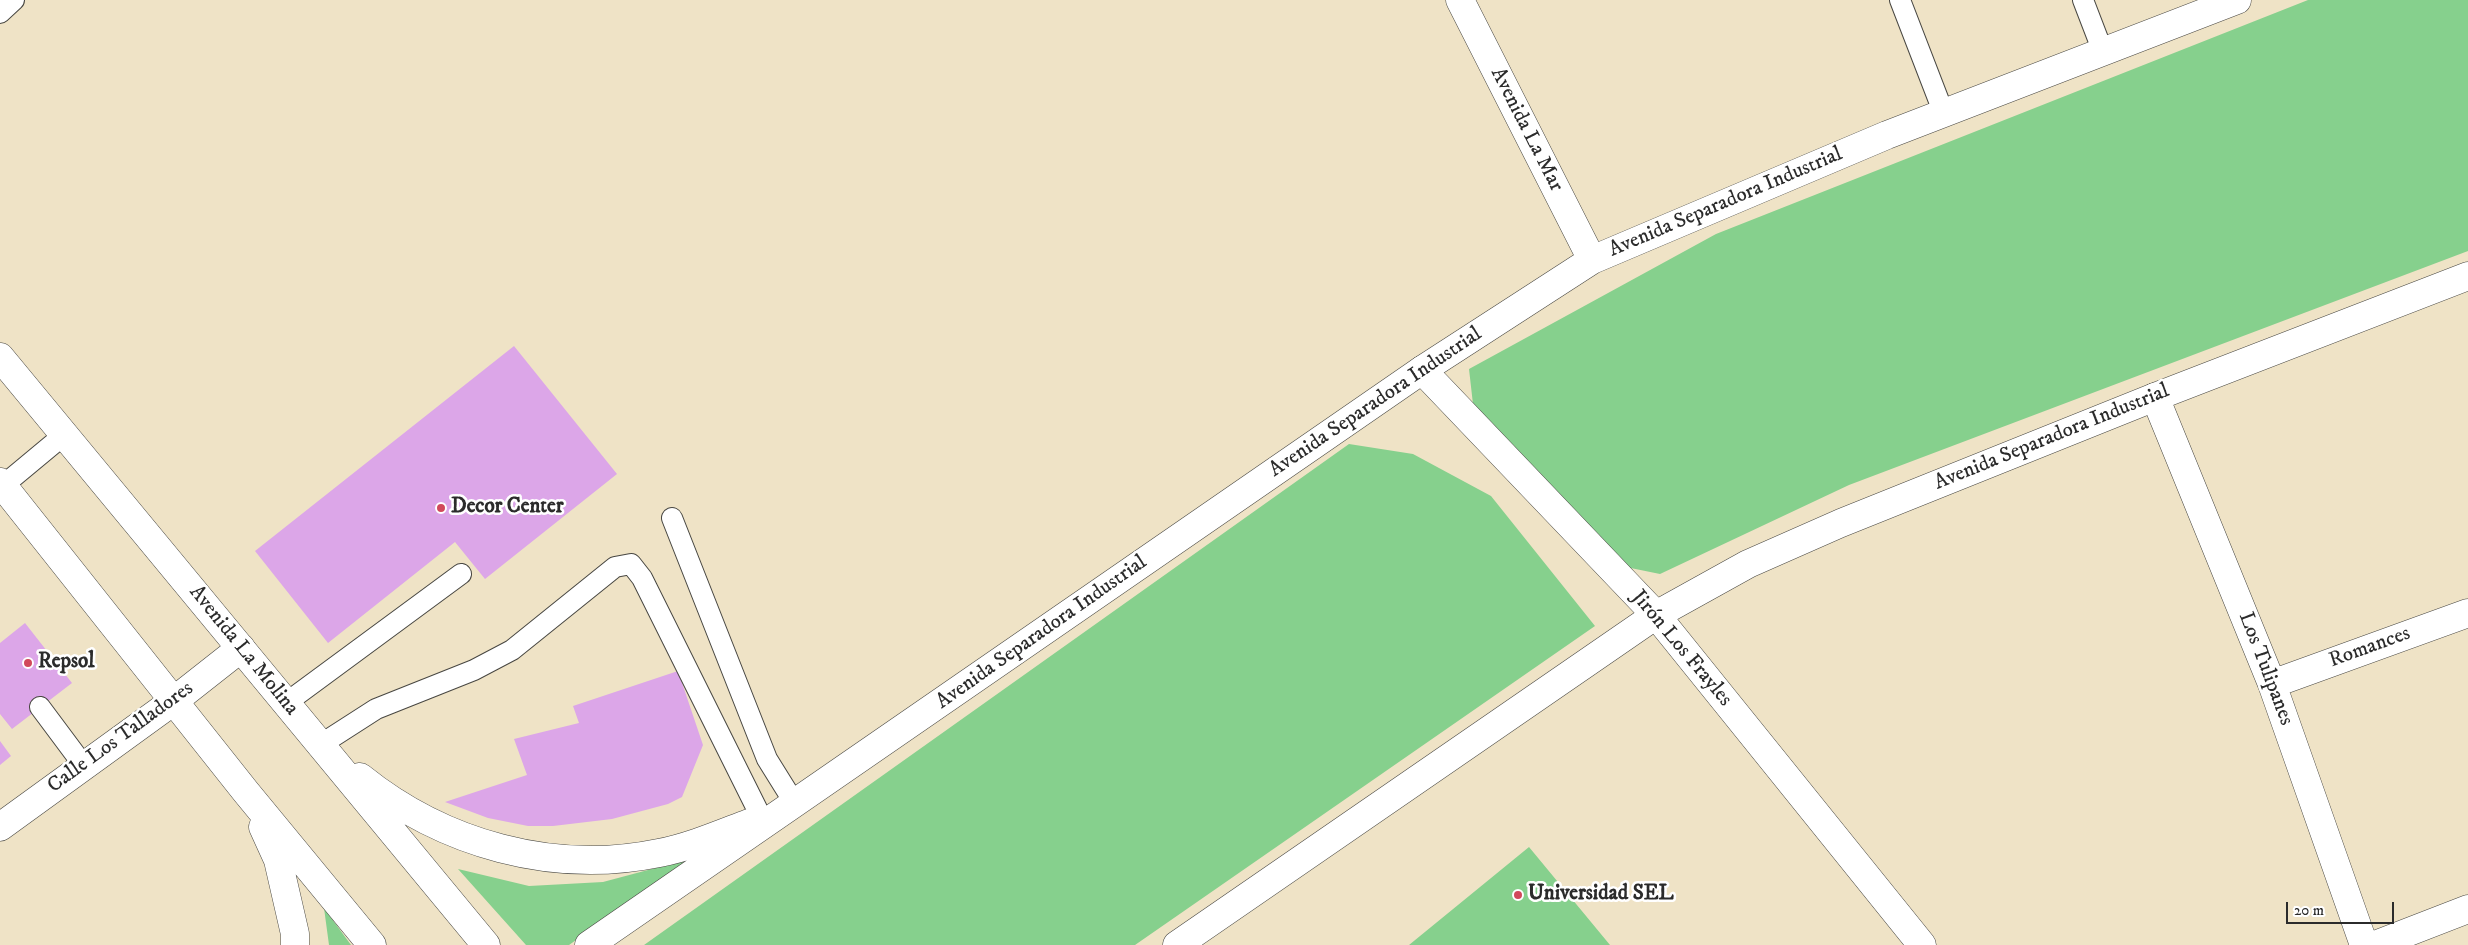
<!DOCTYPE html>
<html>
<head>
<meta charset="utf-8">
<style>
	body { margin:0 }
	#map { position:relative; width:2468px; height:945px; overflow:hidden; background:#efe3c6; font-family:"IM FELL DW Pica",serif }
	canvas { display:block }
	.scale { position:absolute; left:2286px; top:902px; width:108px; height:22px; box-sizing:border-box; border:2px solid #2b2b2b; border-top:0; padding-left:6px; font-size:15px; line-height:18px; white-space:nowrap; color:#2b2b2b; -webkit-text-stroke:4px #fff; paint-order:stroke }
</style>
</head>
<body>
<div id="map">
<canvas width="2468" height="945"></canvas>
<div class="scale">20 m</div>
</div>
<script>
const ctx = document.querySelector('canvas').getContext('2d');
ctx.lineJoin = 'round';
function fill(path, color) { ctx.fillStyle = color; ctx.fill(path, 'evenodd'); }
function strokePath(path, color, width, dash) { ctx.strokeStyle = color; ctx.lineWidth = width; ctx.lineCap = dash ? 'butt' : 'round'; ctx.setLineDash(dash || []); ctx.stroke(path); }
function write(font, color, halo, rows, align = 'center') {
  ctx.font = font + ' "IM FELL DW Pica",serif'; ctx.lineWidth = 5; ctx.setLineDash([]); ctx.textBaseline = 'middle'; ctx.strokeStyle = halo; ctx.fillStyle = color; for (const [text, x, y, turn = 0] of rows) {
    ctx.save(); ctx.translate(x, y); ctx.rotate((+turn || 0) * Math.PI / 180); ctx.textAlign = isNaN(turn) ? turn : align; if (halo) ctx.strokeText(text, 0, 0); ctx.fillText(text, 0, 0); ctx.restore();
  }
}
fill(new Path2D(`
	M2308,0H2468V251L1849,485L1660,574L1616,565L1474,413L1469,369L1716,234Z
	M1349,444L1413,454L1491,496L1595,626L1135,945H644Z
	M1529,847L1610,945H1409Z
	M693,858L569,945H526L458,869L529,886L603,882Z
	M324,908L351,945H329Z`), '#86d08d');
fill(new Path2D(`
	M514,346L617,474L485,579L455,542L328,643L255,551Z
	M25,623L72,683L12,729L0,714V643Z
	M678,671L703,745L682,797L668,804L612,819L553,826H528L488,818L445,802L527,775L514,739L579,723L573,706Z
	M0,741L11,756L0,765Z`), '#dca6e8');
const lane = new Path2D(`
	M1900,0L1944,114
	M2083,0L2103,52
	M0,13L14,0
	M0,488L65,434
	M672,518L767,759L795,804
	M286,703L461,574
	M40,707L84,766
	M320,745L376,709L474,670L512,650L615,567L631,564L642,578L765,825`);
const street = new Path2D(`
	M1422,370L1656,615L1922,945
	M2155,397L2272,684L2364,945
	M2272,684L2468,613
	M0,827L175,700L241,648
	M2375,945L2468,909`);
const secondary = new Path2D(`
	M1460,0L1592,260
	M0,357L486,945
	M0,482L246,792L372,945
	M360,777C443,844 553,875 659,853C690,847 720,834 749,823
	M263,827L278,860L295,934V945
	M589,945L1422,370L1592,260L1887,135L2237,0
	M1177,945L1656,615L1748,564L1841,523L2155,397L2468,276`);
strokePath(lane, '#484742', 22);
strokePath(street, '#484742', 29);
strokePath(secondary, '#484742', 29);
strokePath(lane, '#fff', 20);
strokePath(street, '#fff', 28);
strokePath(secondary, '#fff', 28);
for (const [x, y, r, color] of [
	[441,508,5,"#d1495b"],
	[28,663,5,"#d1495b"],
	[1518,895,5,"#d1495b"]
]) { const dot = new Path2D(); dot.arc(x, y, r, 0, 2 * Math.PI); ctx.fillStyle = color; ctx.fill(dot); strokePath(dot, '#fff', 2); }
write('21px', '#2b2b2b', '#fff', [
	["Avenida La Mar",1526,130,63],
	["Avenida Separadora Industrial",1726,203,-23],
	["Avenida Separadora Industrial",1376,403,-34],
	["Avenida Separadora Industrial",2052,438,-22],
	["Avenida Separadora Industrial",1042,633,-35],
	["Romances",2370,648,-20],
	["Jirón Los Frayles",1681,649,50],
	["Avenida La Molina",243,651,51],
	["Los Tulipanes",2265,669,69],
	["Calle Los Talladores",121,738,-36]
]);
write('bold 21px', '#2b2b2b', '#fff', [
	["Decor Center",451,508],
	["Repsol",38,663],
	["Universidad SEL",1528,895]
], 'left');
</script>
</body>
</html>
